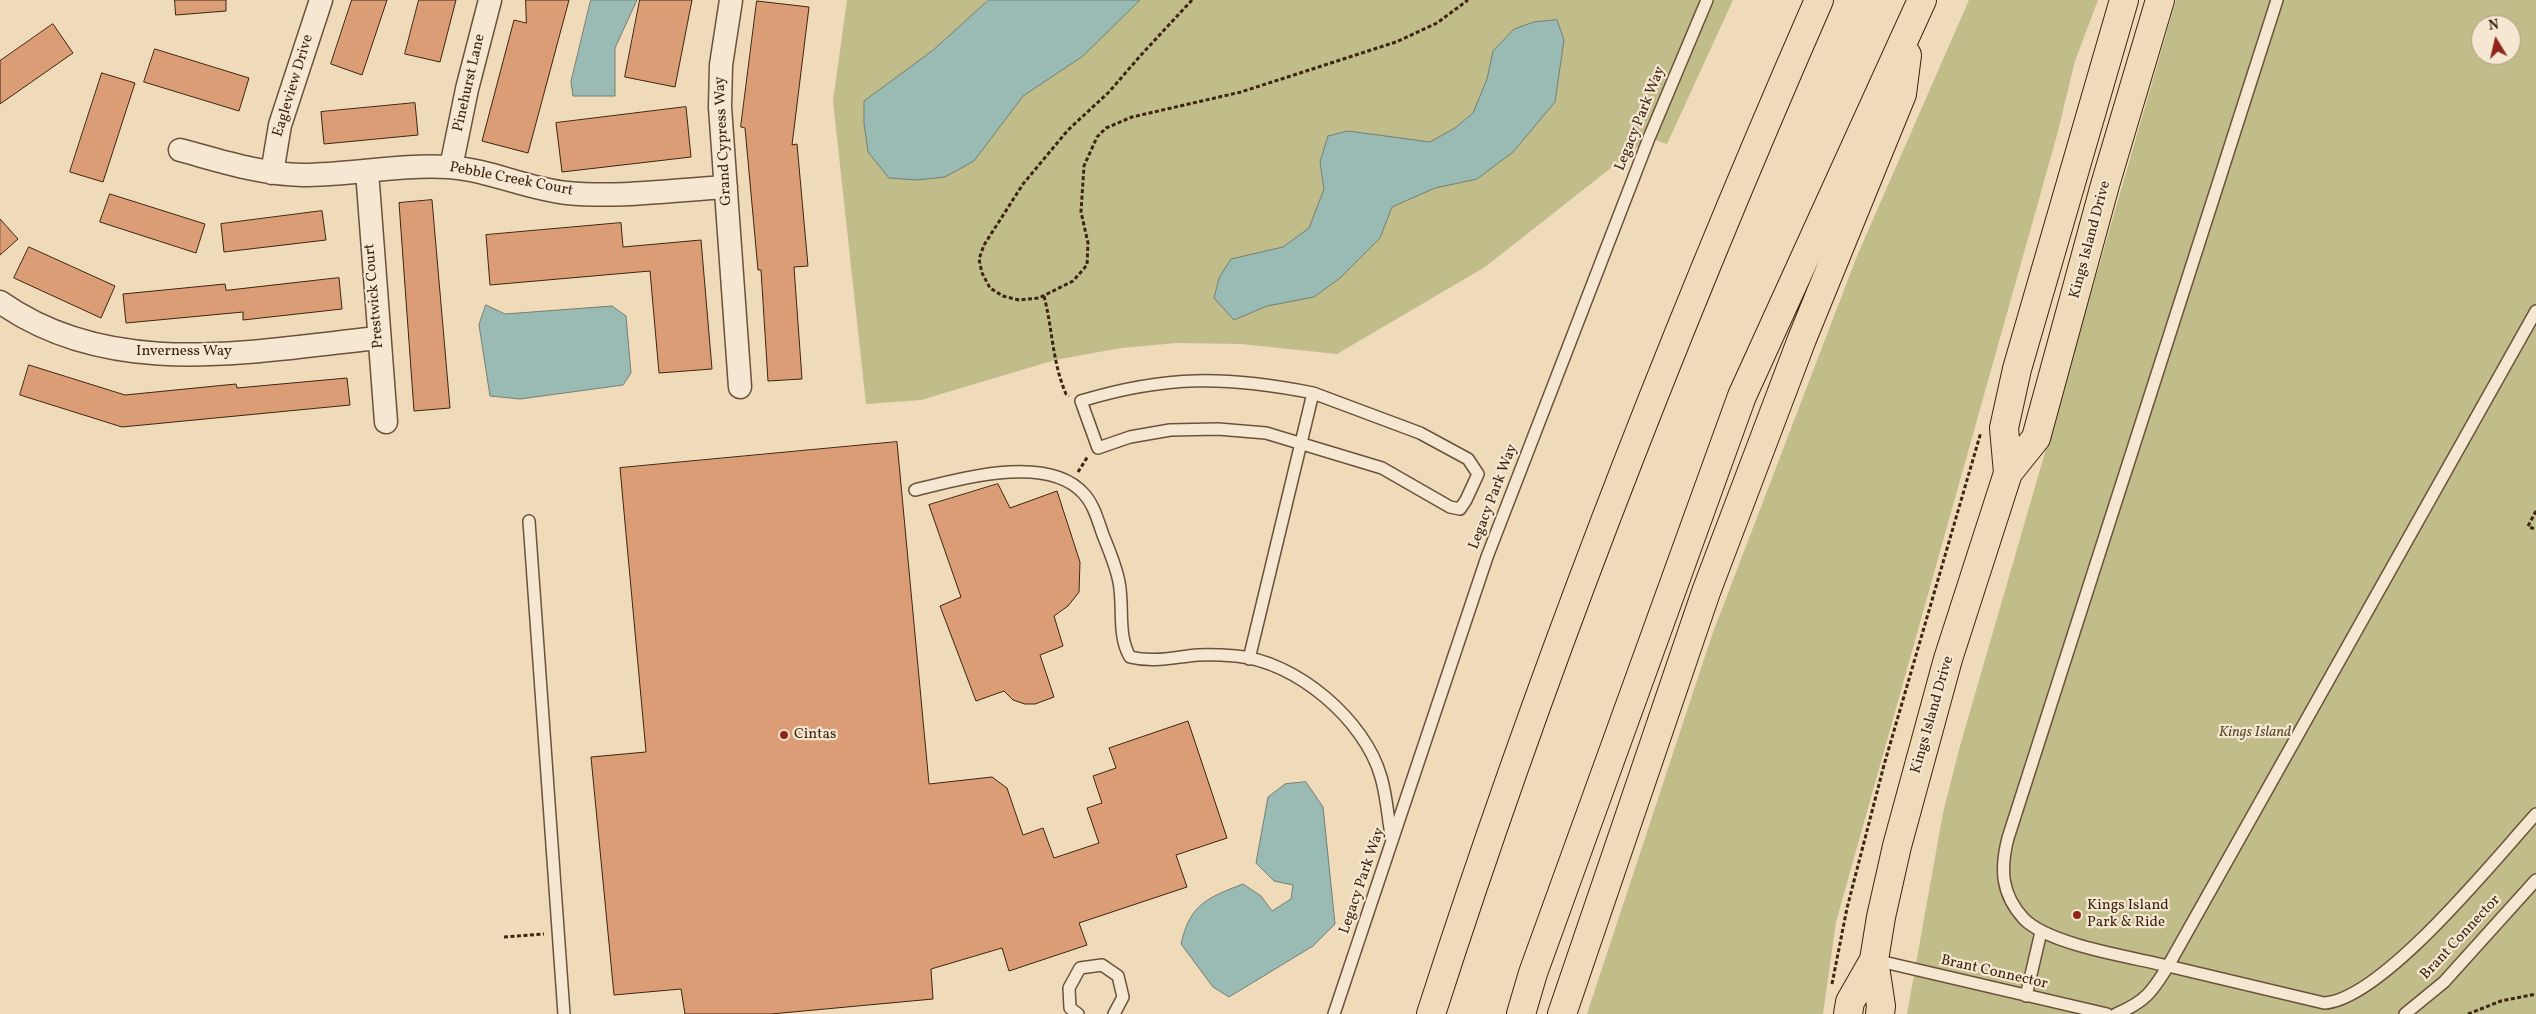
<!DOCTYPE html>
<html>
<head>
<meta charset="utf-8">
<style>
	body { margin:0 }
	#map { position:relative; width:2536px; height:1014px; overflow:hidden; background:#efdab9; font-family:Vollkorn,serif }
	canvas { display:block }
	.north { position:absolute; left:2471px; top:15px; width:50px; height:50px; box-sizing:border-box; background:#f5e7d2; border:1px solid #ac9985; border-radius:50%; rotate:351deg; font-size:14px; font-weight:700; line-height:20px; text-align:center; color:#3e2511 }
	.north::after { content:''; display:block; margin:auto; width:18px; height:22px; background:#8f2418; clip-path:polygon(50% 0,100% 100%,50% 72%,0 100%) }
</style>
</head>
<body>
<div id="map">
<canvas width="2536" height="1014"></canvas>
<div class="north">N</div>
</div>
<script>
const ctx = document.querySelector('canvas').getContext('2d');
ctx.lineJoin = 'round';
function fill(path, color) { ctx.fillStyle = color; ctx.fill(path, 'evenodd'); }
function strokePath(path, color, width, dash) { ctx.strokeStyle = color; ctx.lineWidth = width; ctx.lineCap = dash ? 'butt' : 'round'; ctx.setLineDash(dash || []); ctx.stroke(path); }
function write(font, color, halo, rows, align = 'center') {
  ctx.font = font + ' Vollkorn,serif'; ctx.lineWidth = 4.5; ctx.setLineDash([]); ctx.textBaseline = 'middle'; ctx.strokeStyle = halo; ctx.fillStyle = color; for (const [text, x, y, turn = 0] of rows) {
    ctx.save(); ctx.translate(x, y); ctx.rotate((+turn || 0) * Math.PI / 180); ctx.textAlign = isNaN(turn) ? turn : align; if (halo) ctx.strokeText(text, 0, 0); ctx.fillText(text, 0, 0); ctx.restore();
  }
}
fill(new Path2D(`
	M847,0H1733L1667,144L1649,138L1485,267L1337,354L1241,344L1177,343L1121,348L1055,360L921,400L866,404L833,101Z
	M1969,0H2098L2075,61L2057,135L1836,922L1823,1014H1587L1712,635L1857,256Z
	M2176,0H2536V1014H1907L1943,813L1960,746ZM2481,25H2511V55H2481Z`), '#c0bd8a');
const water = new Path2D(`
	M591,0H637L615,48V96H573L571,82Z
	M989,0H1140L1083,56L1023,96L974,161L945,177L917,180L889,178L868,152L864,124V101L932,51Z
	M1557,20L1564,40L1555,102L1513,152L1477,179L1435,188L1392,207L1380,238L1340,278L1314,297L1267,306L1234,320L1214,298L1219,278L1231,259L1283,247L1309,228L1324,189L1320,162L1328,136L1348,131L1430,142L1455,128L1473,113L1487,79L1493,51L1514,29L1534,22Z
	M486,305L505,314L612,306L626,316L631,373L623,385L520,399L490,396L479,325Z
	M1306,782L1323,807L1335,924L1313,946L1229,997L1213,987L1181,944C1190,904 1207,898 1243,884L1261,896L1272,911L1291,899L1293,885L1274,881L1256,863L1268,797L1285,784Z`);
fill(water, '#9abab4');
strokePath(water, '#757e73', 1);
const building = new Path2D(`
	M175,0H226V11L176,15Z
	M352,0H387L362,75L331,64Z
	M419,0H456L440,62L405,54Z
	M526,0H569L528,153L482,141L514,20L526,23Z
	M640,0H692L675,87L625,77Z
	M757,1L809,7L792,145L797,144L808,266L794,267L802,379L768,381L761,270H758L745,128L741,127Z
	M53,24L73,53L0,104V61Z
	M155,49L249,78L239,111L144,82Z
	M102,73L135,83L103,182L70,172Z
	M415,103L418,135L324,144L321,112Z
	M686,107L691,157L562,172L556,123Z
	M110,194L205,224L196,253L100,222Z
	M432,200L450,408L414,411L399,203Z
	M322,211L326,240L224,252L221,224Z
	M0,219L18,239L0,255Z
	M621,223L623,247L701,240L712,369L659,373L650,271L490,285L486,235Z
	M29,247L115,286L101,318L14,278Z
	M339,278L342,309L243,320V312L126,323L123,294L225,284L226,290Z
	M29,365L125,395L236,384L237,388L347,378L350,405L122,427L20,395Z
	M897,442L929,784L992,777L1007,788L1023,835L1043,828L1054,858L1099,843L1087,808L1102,803L1093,776L1116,768L1109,748L1188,721L1227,838L1176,855L1187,887L1079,923L1087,945L1009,971L1002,948L931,969L933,999L771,1014H685L681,989L614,995L591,757L646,752L620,468Z
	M998,484L1010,508L1057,491L1080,562L1079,592L1068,606L1054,616L1063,646L1040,655L1054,697L1035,704H1025L1013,700L1004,691L976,701L940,606L961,597L929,505Z`);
fill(building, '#da9d75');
strokePath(building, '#3e2511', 1);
const lane = new Path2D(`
	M2277,0L2008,838C2000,869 2001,894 2024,919C2050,945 2131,957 2168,966C2220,978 2272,991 2324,1003C2382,1000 2495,859 2536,814
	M915,490C960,479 1048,453 1084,494C1094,505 1098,521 1103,535C1109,550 1116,566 1119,582C1124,607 1117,635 1130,657C1154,663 1174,657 1198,655C1210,654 1224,655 1236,656C1296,661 1365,720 1381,777C1387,797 1388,820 1392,841
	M529,521L564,1014
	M1249,659L1313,393C1227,376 1166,375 1081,401L1098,448L1130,437L1170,430L1218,429L1266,433L1382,468L1450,507L1460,509L1466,500L1478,474L1468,459L1420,433L1313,393
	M1875,960L2107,1014
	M2026,996L2041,932
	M1078,1014L1070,1008L1069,988L1080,968L1102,965L1118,976L1123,997L1114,1014
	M1334,1014L1487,557L1649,138L1707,0
	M2116,1014C2145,1002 2152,992 2168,966L2536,311
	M2405,1014L2444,982L2536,880`);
const street = new Path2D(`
	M731,0L721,65L720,107L740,387
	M180,150C221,161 260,174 302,175C351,175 400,164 449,167C490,170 527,189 567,193C619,198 673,190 726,187
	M451,167L467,89L490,0
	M367,171L386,422
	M272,173L280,125L321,0
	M0,302C112,381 251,351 378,338`);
const primary = new Path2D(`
	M2008,473L2004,428L2017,369L2124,0
	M1848,1014L1850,1002L1874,960
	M1880,1014L1881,1006L1874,960L1881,917L1897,846L1948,659L2008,473L2036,438L2105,185L2160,0`);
const highway = new Path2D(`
	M1431,1014C1542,669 1674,332 1819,0
	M1521,1014L1533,973L1742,396L1922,0
	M1562,1014L1706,592L1802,339L1902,94L1907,55`);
strokePath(lane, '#6a523b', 14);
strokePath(street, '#6a523b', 25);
strokePath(primary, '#3e2511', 30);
strokePath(highway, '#3e2511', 30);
strokePath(new Path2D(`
	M1192,0L1141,55L1109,92L1068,130L1023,184L984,245L979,259L982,273L990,288L1003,296L1019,300L1039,298L1073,281L1087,265L1088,243L1081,212L1084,166L1097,137L1106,128L1132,117L1241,92L1396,42L1437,23L1468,0
	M1044,296C1053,331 1052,361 1066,394L1069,396
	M1078,472L1088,456
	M2536,511L2528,526L2536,530
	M504,937L544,934
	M1832,984L1847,908L1884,765L1981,432
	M2468,1014L2501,1001L2536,994`), '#3e2511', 3, [4, 2.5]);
strokePath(lane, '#f5e7d2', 11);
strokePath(street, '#f5e7d2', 22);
strokePath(primary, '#efdab9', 28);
strokePath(highway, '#efdab9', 28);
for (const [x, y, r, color] of [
	[784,735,5,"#8f2418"],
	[2077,915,5,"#8f2418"]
]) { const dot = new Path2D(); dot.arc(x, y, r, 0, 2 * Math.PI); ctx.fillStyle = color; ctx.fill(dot); strokePath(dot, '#f5e7d2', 2); }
write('15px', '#3e2511', '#f5e7d2', [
	["Pinehurst Lane",470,83,-77],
	["Eagleview Drive",294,86,-73],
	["Legacy Park Way",1641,119,-68],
	["Grand Cypress Way",724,141,-93],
	["Pebble Creek Court",511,180,11],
	["Kings Island Drive",2091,240,-75],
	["Prestwick Court",375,296,-95],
	["Inverness Way",184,352],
	["Legacy Park Way",1494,497,-69],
	["Kings Island Drive",1933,715,-74],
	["Legacy Park Way",1363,881,-71],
	["Brant Connector",2461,938,-47],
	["Brant Connector",1994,973,13]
]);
write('italic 15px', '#5e4b2f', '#f5e7d2', [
	["Kings Island",2255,733]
]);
write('15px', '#3e2511', '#f5e7d2', [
	["Cintas",794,735],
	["Kings Island",2087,906],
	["Park & Ride",2087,923]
], 'left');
</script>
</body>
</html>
